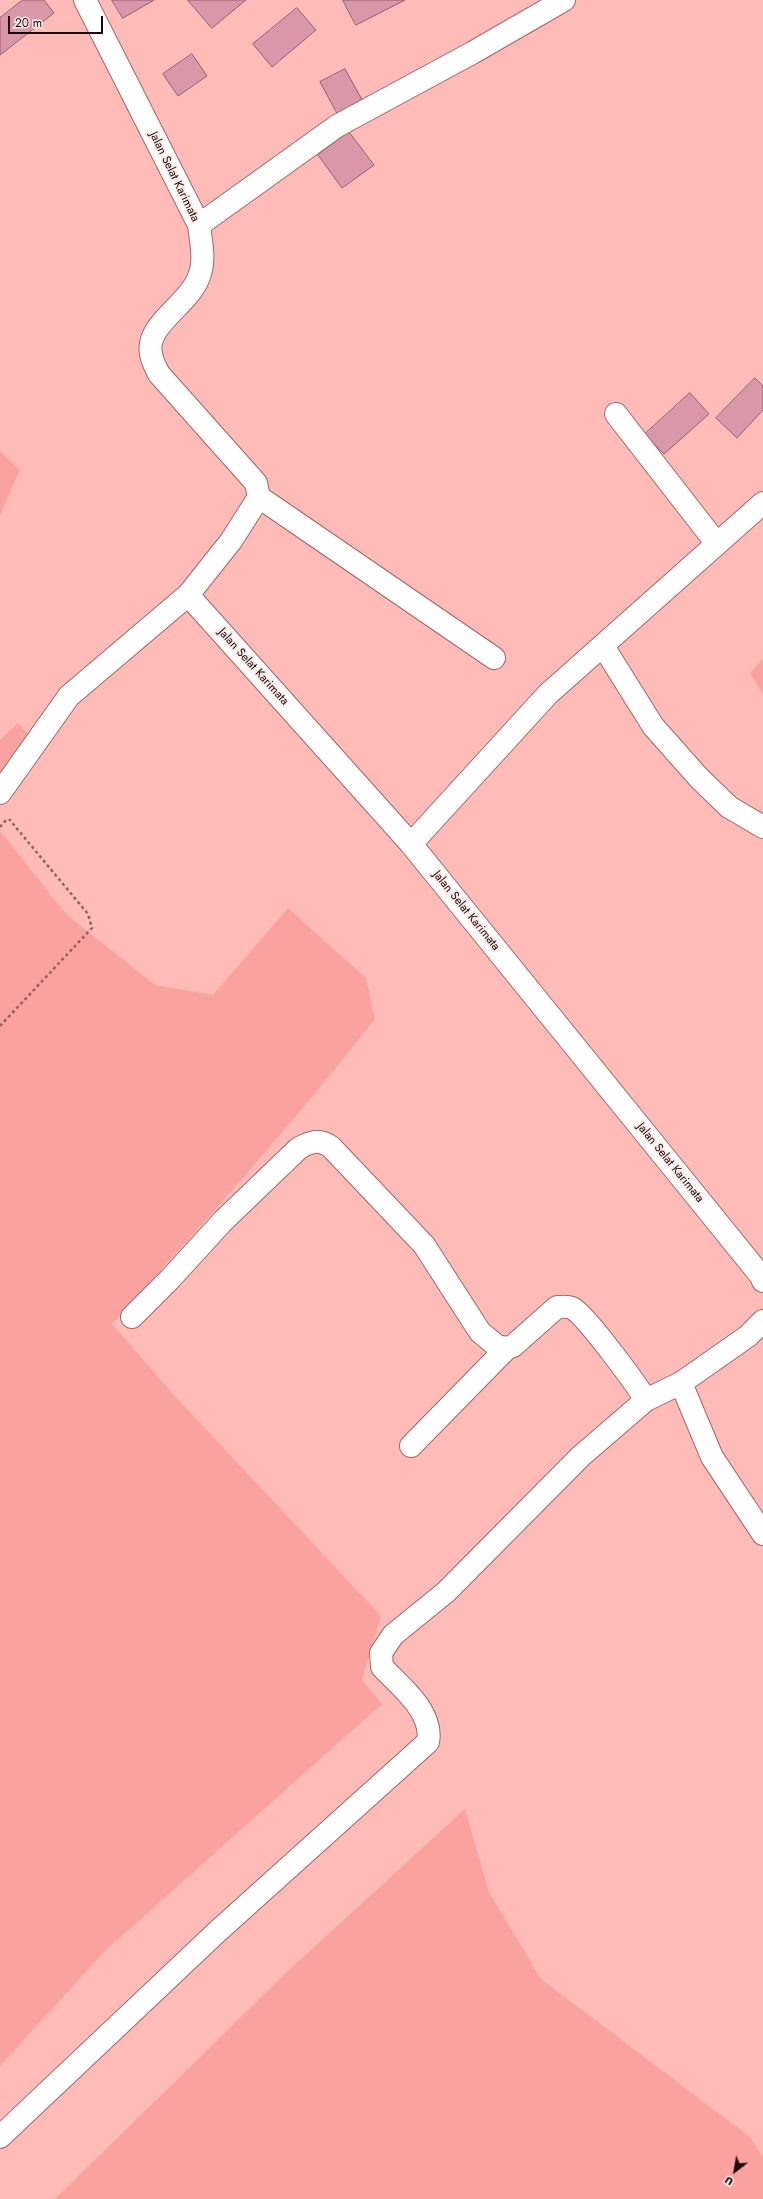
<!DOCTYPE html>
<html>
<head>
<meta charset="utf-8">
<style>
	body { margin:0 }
	#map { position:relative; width:763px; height:2199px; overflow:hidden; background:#ffbbb8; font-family:Jost,sans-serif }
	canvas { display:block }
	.north { position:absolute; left:715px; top:2151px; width:40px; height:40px; -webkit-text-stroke:3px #faeceb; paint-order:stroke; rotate:211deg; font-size:11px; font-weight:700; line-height:16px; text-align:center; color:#1f0808 }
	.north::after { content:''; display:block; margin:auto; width:14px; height:18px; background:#1f0808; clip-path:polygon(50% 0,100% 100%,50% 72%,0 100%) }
	.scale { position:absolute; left:8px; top:16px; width:95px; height:18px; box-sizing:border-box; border:2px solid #1f0808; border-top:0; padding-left:5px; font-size:12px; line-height:14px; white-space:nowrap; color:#1f0808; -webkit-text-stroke:3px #faeceb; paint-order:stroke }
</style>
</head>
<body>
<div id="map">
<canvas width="763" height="2199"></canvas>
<div class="north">U</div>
<div class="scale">20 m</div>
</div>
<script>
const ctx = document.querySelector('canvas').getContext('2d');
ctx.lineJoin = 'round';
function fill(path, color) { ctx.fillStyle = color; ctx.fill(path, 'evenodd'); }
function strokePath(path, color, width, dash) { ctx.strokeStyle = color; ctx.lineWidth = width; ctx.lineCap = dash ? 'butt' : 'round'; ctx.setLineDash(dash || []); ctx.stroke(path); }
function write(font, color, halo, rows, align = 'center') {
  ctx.font = font + ' Jost,sans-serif'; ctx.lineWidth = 4; ctx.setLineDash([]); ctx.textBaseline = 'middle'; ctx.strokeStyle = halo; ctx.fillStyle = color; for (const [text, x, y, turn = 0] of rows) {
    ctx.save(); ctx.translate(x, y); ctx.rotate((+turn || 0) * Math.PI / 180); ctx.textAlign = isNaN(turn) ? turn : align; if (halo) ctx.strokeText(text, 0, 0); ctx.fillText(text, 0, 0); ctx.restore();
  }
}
fill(new Path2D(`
	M0,451L20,470L0,515Z
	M763,659V695L750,673Z
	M18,723L29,735L0,776V740Z
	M0,831L67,915L155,985L213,995L288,908L366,978L375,1019C292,1125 202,1225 112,1324L172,1393L381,1616L362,1680L382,1704L105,1951L0,2066Z
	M465,1809L489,1892L541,1979L750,2137L763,2157V2199H55L288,1971Z`), '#f9a29f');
const building = new Path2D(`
	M23,0H44L54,13L0,55V18Z
	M112,0H154L123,18Z
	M188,0H246L212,28Z
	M343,0H405L356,25Z
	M297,8L316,30L272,67L253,44Z
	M192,54L207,76L178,96L163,74Z
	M345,69L366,107L341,121L320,82Z
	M349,132L374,165L342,188L318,155Z
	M755,378L763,386V410L737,438L716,418Z
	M690,393L709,414L664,454L645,434Z`);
fill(building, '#d898a9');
strokePath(building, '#985d6e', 1);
const street = new Path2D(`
	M85,0L199,225C201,243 206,262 198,279C188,305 145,325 151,354C152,361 156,368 159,374L256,483L259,497L231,541L188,595L411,844L761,1276L763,1281
	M199,225L337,126L472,53L564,0
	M616,414L717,544
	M259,497L494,658
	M603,646L653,726L699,778L729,807L763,827
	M0,793L69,696L188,595
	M411,844L548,694L763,503
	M132,1317L170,1279L223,1221L299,1148C312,1141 319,1139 331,1147L424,1245L480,1332L497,1346L507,1348L513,1346L557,1307C562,1307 567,1306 572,1308C585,1314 636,1384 646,1400L681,1383
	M763,1321L748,1336L681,1383L712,1457L763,1534
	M411,1446L507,1348
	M0,2137L218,1931L428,1742C434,1712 400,1686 382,1667L381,1653L393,1635L446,1592L581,1456L646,1400`);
strokePath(street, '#a36664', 24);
strokePath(new Path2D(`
	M0,827L6,820
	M0,1026L92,928L88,914L9,819`), '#8f6260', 2.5, [3, 3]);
strokePath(street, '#fff', 22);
write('12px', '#1f0808', '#faeceb', [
	["Jalan Selat Karimata",174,177,64],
	["Jalan Selat Karimata",253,667,48],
	["Jalan Selat Karimata",466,911,51],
	["Jalan Selat Karimata",670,1163,51]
]);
</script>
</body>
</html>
